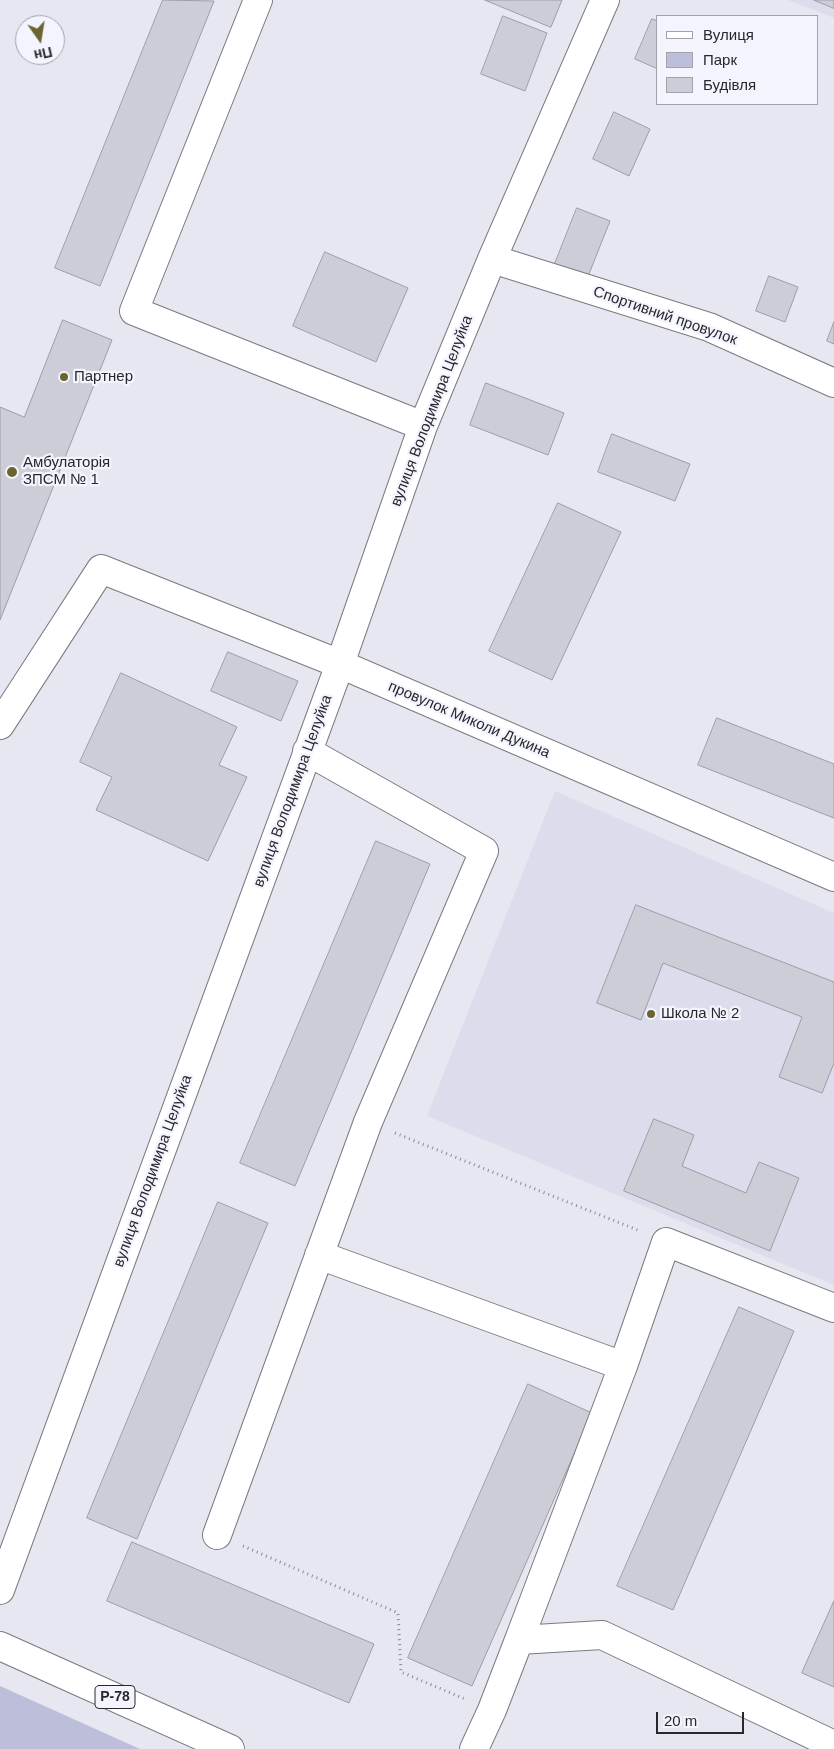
<!DOCTYPE html>
<html>
<head>
<meta charset="utf-8">
<style>
	body { margin:0 }
	#map { position:relative; width:834px; height:1749px; overflow:hidden; background:#e6e7f0; font-family:Helvetica,sans-serif }
	canvas { display:block }
	.legend { position:absolute; left:656px; top:15px; width:162px; height:90px; box-sizing:border-box; background:#f3f4fe; border:1px solid #a2a2aa; margin:0; padding:6px 9px; list-style:none; font-size:15px; color:#28282c }
	.legend li { display:flex; align-items:center; gap:10px; height:25px }
	.legend b { width:25px; border:1px solid #a2a2aa }
	.north { position:absolute; left:15px; top:15px; width:50px; height:50px; box-sizing:border-box; background:#f3f4fe; border:1px solid #a2a2aa; border-radius:50%; rotate:167deg; font-size:14px; font-weight:700; line-height:20px; text-align:center; color:#28282c }
	.north::after { content:''; display:block; margin:auto; width:18px; height:22px; background:#6b6430; clip-path:polygon(50% 0,100% 100%,50% 72%,0 100%) }
	.scale { position:absolute; left:656px; top:1712px; width:88px; height:22px; box-sizing:border-box; border:2px solid #28282c; border-top:0; padding-left:6px; font-size:15px; line-height:18px; white-space:nowrap; color:#28282c; -webkit-text-stroke:4px #f3f4fe; paint-order:stroke }
</style>
</head>
<body>
<div id="map">
<canvas width="834" height="1749"></canvas>
<ul class="legend">
<li><b style="height:6px;background:#fff"></b>Вулиця</li>
<li><b style="height:14px;background:#bcbeda"></b>Парк</li>
<li><b style="height:14px;background:#cccdd6"></b>Будівля</li>
</ul>
<div class="north">Пн</div>
<div class="scale">20 m</div>
</div>
<script>
const ctx = document.querySelector('canvas').getContext('2d');
ctx.lineJoin = 'round';
function fill(path, color) { ctx.fillStyle = color; ctx.fill(path, 'evenodd'); }
function strokePath(path, color, width, dash) { ctx.strokeStyle = color; ctx.lineWidth = width; ctx.lineCap = dash ? 'butt' : 'round'; ctx.setLineDash(dash || []); ctx.stroke(path); }
function write(font, color, halo, rows, align = 'center') {
  ctx.font = font + ' Helvetica,sans-serif'; ctx.lineWidth = 4.5; ctx.setLineDash([]); ctx.textBaseline = 'middle'; ctx.strokeStyle = halo; ctx.fillStyle = color; for (const [text, x, y, turn = 0] of rows) {
    ctx.save(); ctx.translate(x, y); ctx.rotate((+turn || 0) * Math.PI / 180); ctx.textAlign = isNaN(turn) ? turn : align; if (halo) ctx.strokeText(text, 0, 0); ctx.fillText(text, 0, 0); ctx.restore();
  }
}
fill(new Path2D(`
	M788,0H834V18Z
	M555,791L834,913V1285L427,1116Z`), '#dbdded');
fill(new Path2D(`
	M0,1686L140,1749H0Z`), '#bcbeda');
const building = new Path2D(`
	M163,0L214,1L100,286L55,268Z
	M485,0H562L551,27Z
	M814,0H834V8Z
	M503,16L547,33L525,91L481,74Z
	M652,19L658,21V69L635,59Z
	M614,112L650,129L629,176L593,159Z
	M577,208L610,221L587,279L554,266Z
	M325,252L408,288L376,362L293,326Z
	M769,276L798,287L785,322L756,311Z
	M63,320L112,340L0,620V407L24,417Z
	M834,322V344L827,341Z
	M486,383L564,413L548,455L470,425Z
	M612,434L690,464L675,501L598,472Z
	M558,503L621,532L552,680L489,651Z
	M228,652L298,681L281,721L211,691Z
	M121,673L237,727L219,765L247,777L208,861L96,810L112,777L80,762Z
	M717,718L834,764V818L698,765Z
	M376,841L430,864L295,1186L240,1163Z
	M636,905L834,982V1063L822,1093L779,1077L802,1017L663,963L641,1020L597,1003Z
	M654,1119L694,1135L682,1166L746,1193L759,1162L799,1178L770,1251L624,1191Z
	M218,1202L268,1223L137,1539L87,1518Z
	M739,1307L794,1331L673,1610L617,1586Z
	M528,1384L592,1413L472,1686L408,1658Z
	M132,1542L374,1644L349,1703L107,1601Z
	M834,1601V1687L802,1673Z`);
fill(building, '#cccdd6');
strokePath(building, '#9c9da5', 1);
const minor = new Path2D(`
	M258,0L134,311L423,426
	M492,259L709,327L834,383
	M0,725L101,569L340,664L834,877
	M319,1255L623,1366
	M217,1535L368,1122L484,851L307,751
	M0,1590L340,664L423,426L492,259L605,0
	M519,1640L623,1366L666,1242L834,1308
	M474,1749L492,1710L519,1640L602,1635L834,1745`);
const major = new Path2D(`
	M0,1646L230,1749`);
strokePath(minor, '#797a82', 30);
strokePath(major, '#797a82', 30);
strokePath(new Path2D(`
	M395,1133L640,1231
	M243,1546L398,1613L401,1672L465,1699`), '#8b8b92', 3, [1, 4]);
strokePath(minor, '#fff', 28);
strokePath(major, '#fff', 28);
for (const [x, y, r, color] of [
	[64,377,5,"#6b6430"],
	[12,472,6,"#6b6430"],
	[651,1014,5,"#6b6430"]
]) { const dot = new Path2D(); dot.arc(x, y, r, 0, 2 * Math.PI); ctx.fillStyle = color; ctx.fill(dot); strokePath(dot, '#f3f4fe', 2); }
for (const [x, y, w] of [
	[115,1697,40]
]) { const box = new Path2D(); box.roundRect(x - w / 2, y - 11.5, w, 23, 4); ctx.fillStyle = '#f3f4fe'; ctx.fill(box); strokePath(box, '#28282c', 1); }
write('bold 14px', '#28282c', null, [
	["Р-78",115,1697]
]);
write('15px', '#28282c', '#f3f4fe', [
	["Спортивний провулок",665,316,19],
	["вулиця Володимира Целуйка",432,411,-69],
	["провулок Миколи Дукина",469,720,23],
	["вулиця Володимира Целуйка",293,791,-70],
	["вулиця Володимира Целуйка",153,1171,-70]
]);
write('15px', '#28282c', '#f3f4fe', [
	["Партнер",74,377],
	["Амбулаторія",23,463],
	["ЗПСМ № 1",23,480],
	["Школа № 2",661,1014]
], 'left');
</script>
</body>
</html>
